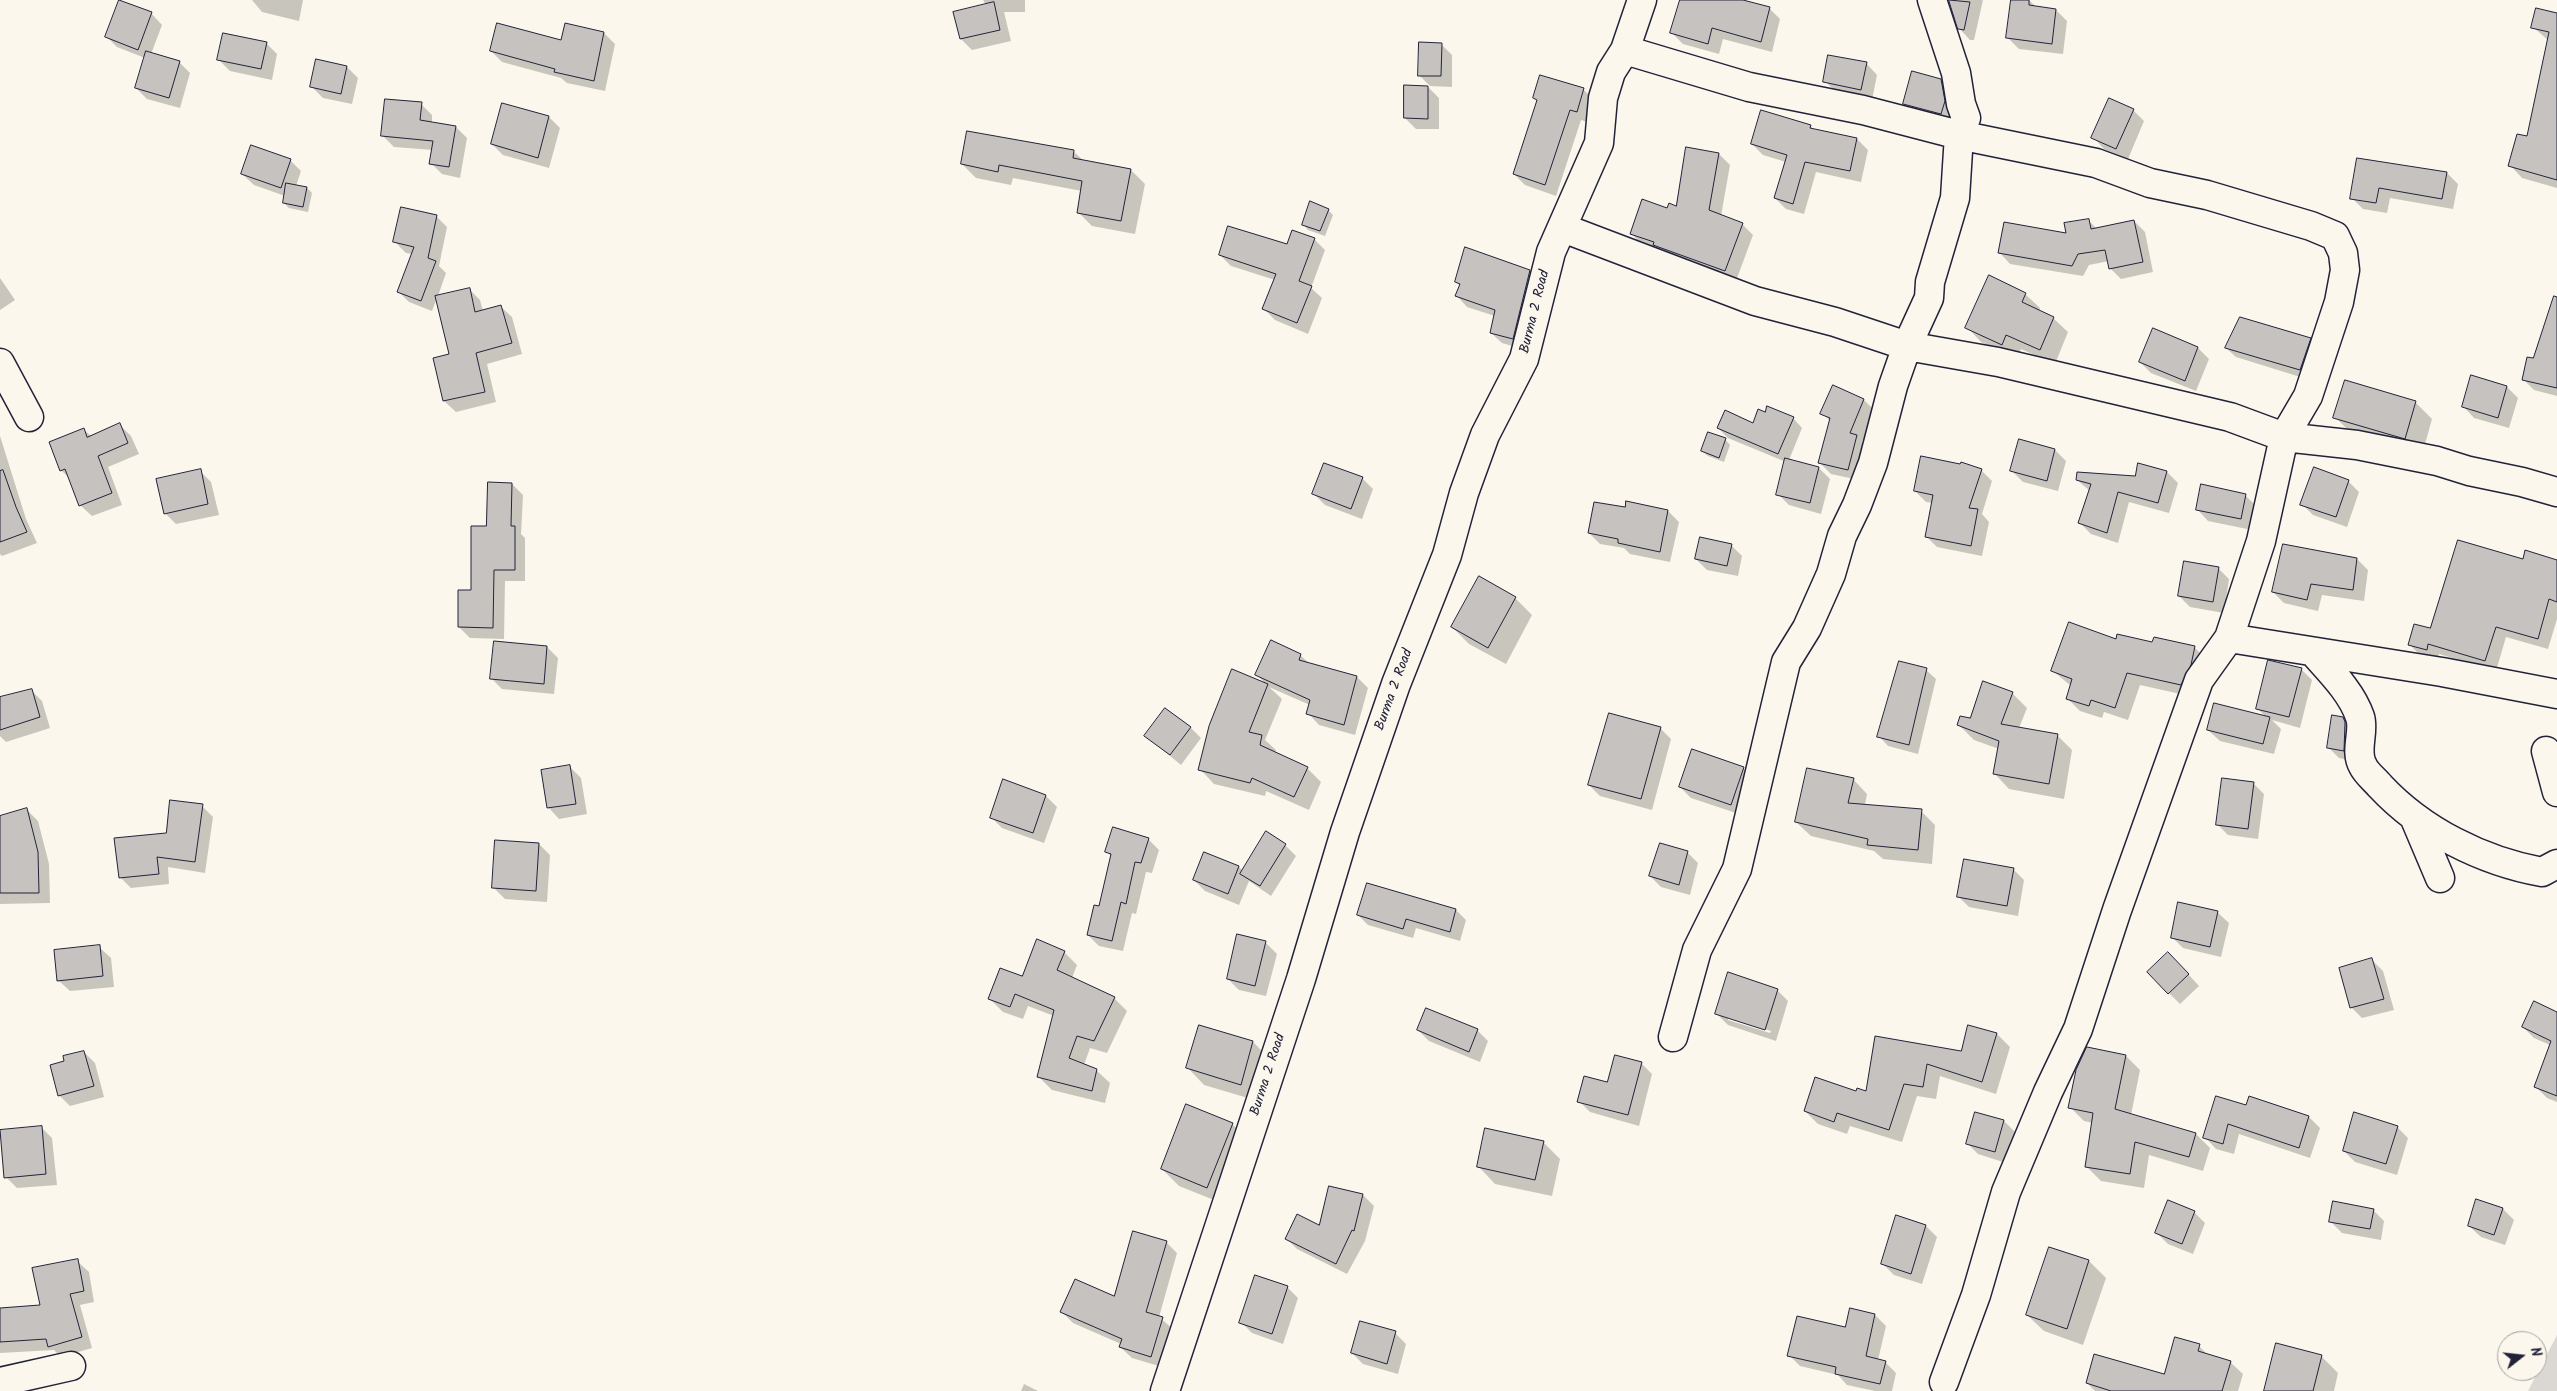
<!DOCTYPE html>
<html>
<head>
<meta charset="utf-8">
<style>
	body { margin:0 }
	#map { position:relative; width:2557px; height:1391px; overflow:hidden; background:#fbf7ec; font-family:Kalam,sans-serif }
	canvas { display:block }
	.north { position:absolute; left:2497px; top:1331px; width:50px; height:50px; box-sizing:border-box; background:#fbf7ec; border:1px solid #a4a2a5; border-radius:50%; rotate:74deg; font-size:14px; font-weight:700; line-height:20px; text-align:center; color:#22223b }
	.north::after { content:''; display:block; margin:auto; width:18px; height:22px; background:#22223b; clip-path:polygon(50% 0,100% 100%,50% 72%,0 100%) }
</style>
</head>
<body>
<div id="map">
<canvas width="2557" height="1391"></canvas>
<div class="north">N</div>
</div>
<script>
const ctx = document.querySelector('canvas').getContext('2d');
ctx.lineJoin = 'round';
function fill(path, color) { ctx.fillStyle = color; ctx.fill(path, 'evenodd'); }
function strokePath(path, color, width, dash) { ctx.strokeStyle = color; ctx.lineWidth = width; ctx.lineCap = dash ? 'butt' : 'round'; ctx.setLineDash(dash || []); ctx.stroke(path); }
function write(font, color, halo, rows, align = 'center') {
  ctx.font = font + ' Kalam,sans-serif'; ctx.lineWidth = 4; ctx.setLineDash([]); ctx.textBaseline = 'middle'; ctx.strokeStyle = halo; ctx.fillStyle = color; for (const [text, x, y, turn = 0] of rows) {
    ctx.save(); ctx.translate(x, y); ctx.rotate((+turn || 0) * Math.PI / 180); ctx.textAlign = isNaN(turn) ? turn : align; if (halo) ctx.strokeText(text, 0, 0); ctx.fillText(text, 0, 0); ctx.restore();
  }
}
fill(new Path2D(`
	M2557,1335V1391H2528Z`), '#dbd8d3');
fill(new Path2D(`
	M252,0H303L299,21L262,12Z
	M983,0H1025V12H1004L1011,41L972,50L961,39L986,5Z
	M1681,0H1730L1769,8L1780,19L1772,52L1723,39L1719,54L1683,44L1672,33Z
	M1950,0H1983L1974,40H1970L1959,28Z
	M2012,0H2029L2036,7L2056,10L2067,21L2063,54L2019,49L2008,38Z
	M151,13L162,25L151,54L179,62L190,73L180,108L147,99L136,88L145,58L117,47L106,36Z
	M2557,14V188L2522,178L2510,165L2528,138L2549,41L2533,27Z
	M604,33L615,44L605,91L567,83L561,78L502,62L491,51L562,42Z
	M266,43L277,54L272,80L230,71L219,60Z
	M1441,44L1452,55V87L1430,86L1419,75Z
	M1866,63L1877,75L1872,100L1836,92L1825,81Z
	M347,67L358,78L352,104L323,98L311,86Z
	M1541,77L1584,90L1595,101L1588,122L1581,120L1556,196L1525,185L1514,174L1538,101L1535,98Z
	M1940,80L1952,91V125L1916,115L1905,104Z
	M1428,87L1439,98V129H1416L1405,118Z
	M421,104L432,115V123L456,127L467,138L460,178L442,174L431,163L433,150L394,147L383,136Z
	M2133,110L2144,121L2128,159L2104,149L2093,137Z
	M549,117L560,128L549,168L503,155L492,144Z
	M1810,126L1814,130L1857,139L1868,150L1861,182L1816,172L1804,214L1786,209L1775,198L1786,162L1763,155L1752,144Z
	M1073,151L1084,161L1131,170L1145,184L1135,234L1092,226L1078,212L1082,191L1013,178L1011,185L976,178L962,164Z
	M1719,154L1730,165L1721,216L1742,224L1753,235L1736,281L1642,245L1631,233L1667,210L1677,207Z
	M290,160L301,171L296,186L307,188L312,193L308,212L289,208L284,203L285,196L254,185L242,174Z
	M2358,160L2447,173L2458,184L2453,209L2390,198L2387,213L2363,209L2352,198Z
	M1328,210L1333,215L1325,236L1308,230L1303,224Z
	M436,216L447,227L439,266L446,273L438,296L469,289L480,300L483,311L500,306L512,317L522,354L487,364L496,402L456,412L444,401L450,355L437,298L432,311L409,302L398,291L412,254L406,253L395,242Z
	M2089,221L2097,229L2134,221L2145,232L2153,272L2121,279L2110,268L2109,261L2089,265L2083,276L2010,264L2000,253L2067,234Z
	M1314,239L1325,250L1311,288L1322,298L1308,334L1275,320L1264,309L1275,280L1231,266L1220,255L1287,246Z
	M1466,248L1530,271L1540,282L1523,349L1502,343L1491,333L1495,316L1467,307L1457,296L1460,286L1456,282Z
	M0,278L15,300L0,310Z
	M2025,294L2040,308L2039,311L2053,318L2068,332L2055,364L2021,349L2017,359L1981,342L1967,327Z
	M2557,316V396L2534,390L2523,379Z
	M2153,330L2198,348L2209,359L2196,391L2151,373L2140,362Z
	M2310,339L2320,349L2310,380L2236,357L2226,348Z
	M2507,387L2518,398L2509,428L2474,418L2463,406Z
	M1864,400L1875,411L1862,442L1867,447L1859,480L1831,474L1820,463L1830,421L1822,413Z
	M2415,402L2432,419L2422,455L2352,434L2335,417Z
	M1793,418L1802,428L1789,460L1819,468L1830,479L1821,514L1789,505L1778,494L1786,462L1728,438L1718,428Z
	M120,425L131,436L139,454L108,467L122,505L92,516L80,505L71,480L61,470L51,443L83,429L91,436Z
	M0,436L26,519L37,543L2,556L0,554Z
	M1725,439L1730,445L1724,462L1708,456L1702,451Z
	M2055,450L2066,461L2058,491L2023,482L2012,471Z
	M2139,465L2167,472L2178,483L2169,513L2129,502L2118,543L2091,534L2080,523L2090,491L2077,480L2136,477Z
	M1981,470L1992,481L1982,514L1989,522L1982,556L1937,547L1926,536L1933,503L1926,502L1915,491Z
	M200,471L211,482L219,515L176,524L165,513Z
	M1362,478L1373,489L1362,519L1325,505L1314,494Z
	M2348,481L2359,492L2347,527L2313,515L2302,504Z
	M512,484L523,495L521,534L525,538V581H505L504,639L470,638L459,627L472,591L488,527Z
	M2245,495L2256,506L2252,530L2208,521L2197,509Z
	M1626,509L1668,511L1679,522L1670,562L1630,554L1624,548L1600,544L1589,533Z
	M1731,545L1742,556L1738,576L1707,570L1696,559Z
	M2357,559L2368,570L2364,601L2322,595L2318,611L2284,603L2273,592Z
	M2524,560L2557,561V619L2548,649L2506,637L2496,671L2439,654L2437,660L2421,656L2410,645Z
	M2218,568L2229,579L2224,613L2190,607L2179,596Z
	M1515,598L1532,615L1506,664L1469,644L1452,627Z
	M2117,641L2194,647L2207,660L2194,697L2140,685L2128,720L2104,712L2102,718L2080,711L2067,698L2071,686L2053,671Z
	M547,647L558,658L554,694L502,689L491,678Z
	M1300,655L1310,664L1357,677L1368,688L1355,735L1319,725L1308,713L1310,705L1269,687L1282,699L1265,740L1276,750L1275,753L1307,768L1321,782L1309,810L1266,791L1265,796L1214,784L1200,769L1267,685L1257,675Z
	M2301,669L2312,680L2300,728L2272,720L2281,729L2274,754L2220,741L2208,730L2266,717L2257,708Z
	M1926,670L1936,679L1918,754L1888,746L1879,736Z
	M31,690L42,701L50,728L6,742L0,736V698Z
	M2012,693L2027,708L2019,728L2057,735L2072,750L2064,799L2009,789L1995,774L1999,749L1974,740L1959,725Z
	M2343,718L2354,730V761L2339,758L2328,747Z
	M1190,727L1201,738L1181,765L1146,736Z
	M1660,728L1671,739L1652,810L1600,796L1589,785Z
	M570,767L581,778L587,814L559,819L548,807Z
	M1743,768L1754,779L1742,815L1691,798L1680,787Z
	M1853,779L1867,794L1865,805L1921,811L1935,825L1932,864L1883,859L1874,851L1811,836L1796,822Z
	M1004,781L1046,796L1057,807L1044,843L1002,828L991,817Z
	M2253,783L2264,794L2258,839L2228,835L2217,824Z
	M202,806L213,817L205,873L168,867L169,884L131,888L120,877Z
	M27,810L38,821L49,864L50,903L0,904V817Z
	M1148,839L1159,850L1152,873L1146,872L1136,914L1132,913L1123,951L1099,946L1088,935L1100,907L1112,857L1107,852Z
	M539,844L550,855L547,902L505,899L494,888Z
	M1285,845L1296,856L1271,896L1249,881L1239,905L1205,891L1194,880L1204,854L1239,867L1243,871Z
	M1687,852L1698,863L1690,895L1661,887L1650,876Z
	M2013,869L2024,880L2018,916L1969,907L1958,896Z
	M1456,910L1466,920L1460,941L1416,928L1413,938L1368,925L1358,915Z
	M2217,912L2229,923L2221,957L2183,948L2172,937Z
	M1266,943L1277,954L1266,996L1239,990L1228,979Z
	M99,947L111,958L114,987L70,991L58,980Z
	M1064,952L1077,965L1072,978L1114,998L1127,1011L1107,1053L1090,1048L1084,1065L1096,1070L1110,1083L1105,1103L1052,1090L1039,1077L1054,1016L1028,1006L1023,1019L1003,1012L990,999Z
	M2372,960L2383,971L2394,1010L2362,1018L2351,1007Z
	M2179,964L2199,986L2180,1004L2148,972Z
	M1777,990L1788,1001L1776,1041L1728,1025L1717,1014ZM1728,1017L1771,1031L1770,1033L1728,1020Z
	M2557,1013V1048L2534,1038L2523,1027Z
	M1199,1026L1253,1042L1270,1059L1258,1101L1204,1085L1188,1068Z
	M1418,1030H1477L1488,1041L1480,1062L1429,1041Z
	M1997,1034L2010,1047L1996,1094L1940,1076L1936,1099L1917,1096L1902,1142L1850,1126L1847,1134L1818,1124L1805,1111L1857,1093H1867L1876,1038L1961,1052Z
	M84,1052L95,1063L104,1097L70,1106L59,1095L66,1062Z
	M2126,1056L2140,1070L2131,1115L2196,1134L2210,1148L2203,1171L2149,1155L2144,1188L2101,1181L2087,1167L2093,1123L2084,1121L2070,1107Z
	M2557,1058V1102L2547,1098L2536,1087Z
	M1641,1063L1652,1074L1639,1126L1590,1112L1579,1101Z
	M2246,1107L2309,1117L2320,1128L2310,1158L2239,1134L2234,1154L2216,1149L2205,1137Z
	M2004,1121L2015,1132L2006,1163L1978,1154L1967,1143Z
	M1232,1124L1249,1141L1224,1204L1179,1186L1162,1169Z
	M41,1127L52,1138L57,1185L17,1188L6,1177L2,1136H0V1131Z
	M2397,1127L2408,1138L2397,1175L2355,1162L2344,1151Z
	M1543,1142L1560,1159L1552,1196L1495,1184L1479,1167Z
	M1330,1187L1363,1195L1374,1206L1365,1241L1347,1274L1297,1249L1286,1238L1320,1227Z
	M2503,1209L2514,1220L2505,1245L2481,1237L2469,1226Z
	M2373,1210L2384,1221L2381,1240L2342,1233L2331,1222Z
	M2194,1212L2205,1223L2193,1254L2168,1244L2157,1233Z
	M1926,1226L1937,1237L1922,1284L1894,1275L1882,1263Z
	M1166,1242L1177,1253L1159,1317L1173,1329L1162,1367L1132,1358L1120,1347L1121,1344L1073,1323L1062,1312L1115,1298Z
	M2049,1248L2089,1261L2106,1278L2083,1345L2044,1331L2027,1315Z
	M77,1261L89,1272L94,1302L80,1305L92,1348L61,1357L54,1350L0,1353V1309L41,1307Z
	M1287,1287L1298,1298L1283,1344L1252,1333L1241,1322Z
	M1875,1315L1886,1326L1878,1360L1885,1362L1896,1373L1892,1391H1875L1847,1385L1838,1375L1800,1366L1789,1355Z
	M1395,1333L1406,1344L1398,1374L1363,1364L1352,1353Z
	M2199,1346L2209,1356L2230,1362L2243,1374L2238,1391H2095L2087,1383L2165,1376Z
	M2321,1356L2338,1373L2334,1391H2265Z
	M1024,1384L1038,1391H1021Z`), '#0003');
const building = new Path2D(`
	M119,0L152,12L138,50L105,37Z
	M1680,0H1743L1770,7L1761,42L1712,28L1708,44L1670,33Z
	M1949,0L1970,2L1964,30L1958,29Z
	M2011,0H2029V5L2056,9L2052,44L2006,38Z
	M994,2L1000,30L960,39L953,12Z
	M2536,8L2557,13V180L2508,166L2517,134L2527,136L2549,32L2531,28Z
	M497,23L561,40L565,23L604,32L594,81L554,72L555,69L490,51Z
	M223,33L267,42L261,69L217,60Z
	M1419,42L1442,43L1441,76H1418Z
	M146,51L180,61L169,98L135,88Z
	M1828,55L1867,62L1861,90L1823,82Z
	M316,59L347,66L341,94L310,87Z
	M1912,71L1941,79L1945,101L1941,114L1903,104Z
	M1540,75L1584,88L1577,112L1570,110L1545,185L1513,174L1537,100L1533,98Z
	M1404,85L1428,86V119L1404,118Z
	M2109,98L2134,109L2116,149L2091,138Z
	M385,99L422,102L420,120L456,126L449,167L429,164L433,141L381,136Z
	M502,103L549,116L538,158L491,144Z
	M1761,110L1811,125L1810,128L1857,138L1850,171L1805,162L1793,204L1774,198L1787,155L1751,144Z
	M967,131L1074,150L1073,158L1131,169L1121,221L1077,213L1082,181L999,165L998,172L961,164Z
	M251,145L291,159L281,188L241,174Z
	M1686,147L1719,153L1709,210L1743,223L1725,271L1653,245L1654,242L1630,234L1642,199L1667,208L1669,203L1676,206Z
	M2357,158L2447,172L2442,199L2379,188L2376,203L2350,199Z
	M286,183L307,187L303,207L283,203Z
	M1310,201L1329,209L1320,231L1302,225Z
	M401,207L437,215L428,258L436,261L421,301L397,292L414,247L393,242Z
	M2089,219L2091,229L2134,220L2143,262L2109,269L2105,250L2078,254L2072,266L1998,253L2004,222L2066,233L2064,223Z
	M1228,226L1287,244L1292,230L1315,238L1299,281L1312,286L1297,323L1262,309L1276,274L1219,255Z
	M1465,247L1530,270L1513,339L1490,333L1495,310L1455,296L1460,284L1455,282Z
	M1989,275L2026,293L2022,302L2054,317L2040,350L2006,335L2002,345L1965,328Z
	M470,288L475,312L501,305L512,343L476,353L485,392L443,401L433,358L449,354L435,296Z
	M2554,296L2557,297V388L2522,380L2527,357L2533,358Z
	M2240,317L2311,338L2300,370L2225,348Z
	M2153,328L2198,347L2185,381L2139,362Z
	M2471,375L2507,386L2498,418L2462,407Z
	M2345,380L2416,401L2405,439L2333,418Z
	M1833,385L1864,399L1850,433L1857,435L1848,470L1818,463L1830,418L1820,414Z
	M1767,406L1794,417L1778,454L1717,428L1725,410L1753,423L1758,409L1765,412Z
	M120,423L128,443L98,456L112,493L79,506L65,469L60,471L49,442L84,428L87,437Z
	M1708,432L1726,438L1719,458L1701,451Z
	M2019,439L2055,449L2047,481L2010,471Z
	M1921,456L1960,464L1961,462L1982,469L1969,508L1978,509L1971,546L1925,537L1933,495L1914,491Z
	M1785,458L1819,467L1810,503L1776,495Z
	M1324,463L1363,477L1351,509L1312,494Z
	M2138,463L2167,471L2158,503L2118,492L2107,533L2078,523L2091,484L2076,480L2077,472L2135,476Z
	M2314,467L2349,480L2336,517L2300,505Z
	M201,469L208,504L164,514L156,479Z
	M3,470L16,507L27,532L0,542V471Z
	M488,482L512,483L511,526H515V570H494L493,628L458,627V590H471V526H486Z
	M2201,484L2246,494L2241,519L2196,510Z
	M1626,501L1668,510L1660,552L1618,543V539L1588,533L1594,502L1625,507Z
	M1700,537L1732,544L1727,566L1695,559Z
	M2458,540L2523,559L2525,550L2557,560V602L2549,599L2538,639L2496,627L2485,661L2428,644L2427,650L2408,645L2414,624L2430,628Z
	M2283,544L2357,558L2353,590L2311,584L2307,600L2272,592Z
	M2184,561L2219,567L2213,602L2178,596Z
	M1479,576L1516,597L1488,648L1451,627Z
	M2069,622L2116,639L2117,634L2152,642L2154,637L2195,646L2191,665L2181,685L2127,673L2115,708L2091,700L2089,706L2066,699L2072,679L2051,671Z
	M1271,640L1301,654L1299,660L1357,676L1344,725L1306,714L1310,700L1255,675Z
	M494,641L547,646L544,684L490,679Z
	M2268,660L2302,668L2289,717L2256,709Z
	M1899,661L1927,668L1909,745L1877,737Z
	M1232,669L1268,684L1249,732L1262,735L1260,745L1308,767L1294,797L1252,778L1250,783L1198,770L1209,726Z
	M1983,681L2013,692L2001,724L2058,734L2049,784L1993,774L1999,741L1957,725L1960,716L1970,718Z
	M32,689L40,717L0,730V697Z
	M2214,703L2270,717L2263,744L2207,730Z
	M1165,708L1191,727L1170,755L1144,736Z
	M1609,713L1661,727L1641,799L1588,785Z
	M2332,715L2343,717L2345,722L2344,751L2327,748Z
	M1692,749L1744,767L1731,805L1679,787Z
	M570,765L576,804L547,808L541,770Z
	M1807,768L1854,778L1848,803L1922,809L1918,850L1867,845L1868,839L1795,822Z
	M2222,778L2254,782L2248,829L2216,825Z
	M1003,779L1046,795L1033,833L990,818Z
	M170,800L203,804L195,862L157,857L159,874L119,878L114,838L166,833Z
	M27,808L38,852L39,893H0V816Z
	M1113,827L1149,838L1141,863L1135,862L1126,904L1121,902L1112,941L1087,935L1094,905L1099,906L1111,854L1105,852Z
	M1266,831L1286,844L1260,886L1240,874Z
	M495,840L539,843L536,891L492,888Z
	M1660,843L1688,851L1679,885L1649,876Z
	M1204,852L1239,866L1228,894L1193,880Z
	M1964,859L2014,868L2007,906L1957,897Z
	M1367,883L1456,909L1450,932L1406,919L1403,929L1357,915Z
	M2178,902L2218,911L2210,947L2171,938Z
	M1237,934L1266,941L1255,986L1227,979Z
	M1037,939L1065,951L1057,970L1115,997L1094,1041L1077,1036L1069,1058L1097,1069L1092,1091L1037,1077L1054,1010L1015,994L1010,1007L988,999L1000,968L1022,976Z
	M100,945L103,976L57,981L54,950Z
	M2168,952L2189,974L2168,994L2147,972Z
	M2372,958L2384,999L2350,1008L2339,968Z
	M1728,972L1778,989L1765,1030L1715,1014Z
	M2534,1001L2557,1012V1096L2534,1087L2551,1041L2522,1027Z
	M1426,1008L1478,1029L1469,1052L1417,1030Z
	M1199,1025L1253,1041L1241,1085L1186,1068Z
	M1968,1025L1997,1033L1982,1082L1927,1064L1923,1087L1904,1084L1889,1130L1837,1113L1834,1122L1804,1111L1815,1077L1856,1091L1857,1088L1866,1091L1875,1036L1961,1051Z
	M2087,1047L2126,1055L2115,1109L2196,1133L2189,1157L2135,1142L2130,1174L2085,1167L2093,1113L2068,1108L2076,1070Z
	M84,1051L94,1086L58,1096L50,1065L64,1061L63,1056Z
	M1615,1055L1642,1062L1628,1115L1577,1102L1584,1076L1607,1082Z
	M2216,1096L2246,1105L2249,1096L2309,1116L2299,1148L2228,1124L2223,1144L2203,1138Z
	M1186,1104L1233,1123L1207,1188L1161,1169Z
	M1975,1112L2004,1120L1995,1152L1966,1144Z
	M2354,1112L2398,1126L2386,1164L2343,1151Z
	M42,1126L46,1174L4,1178L0,1130Z
	M1485,1128L1544,1141L1535,1180L1477,1167Z
	M1329,1186L1363,1194L1354,1231L1352,1230L1336,1264L1285,1239L1297,1214L1319,1225Z
	M2476,1199L2503,1208L2494,1235L2468,1226Z
	M2168,1200L2195,1211L2182,1244L2155,1233Z
	M2333,1201L2374,1209L2370,1229L2329,1222Z
	M1896,1215L1926,1225L1911,1274L1881,1264Z
	M1133,1231L1167,1241L1146,1312L1163,1317L1151,1357L1119,1347L1122,1339L1060,1312L1075,1279L1114,1296Z
	M2049,1247L2089,1260L2067,1329L2026,1315Z
	M78,1259L84,1291L70,1294L82,1337L48,1347L46,1339L0,1342V1308L40,1305L32,1268Z
	M1255,1275L1288,1286L1272,1334L1239,1323Z
	M1850,1308L1875,1314L1866,1356L1886,1361L1880,1384L1835,1374L1836,1367L1787,1356L1797,1316L1845,1327Z
	M1360,1321L1396,1331L1387,1364L1351,1353Z
	M2175,1337L2200,1344L2198,1351L2231,1361L2222,1391H2111L2086,1383L2094,1354L2164,1374Z
	M2276,1343L2322,1355L2313,1391H2264Z`);
fill(building, '#c6c2c0');
strokePath(building, '#22223b', 1);
const minor = new Path2D(`
	M1932,0L1956,73L1961,104L1966,118L1959,135L1955,198L1930,282L1929,298L1907,346L1998,362L2230,417L2284,437L2357,445L2437,461L2469,471L2522,482L2557,492
	M1625,50L1749,87L1863,110L1959,135L2096,163L2150,183L2207,195L2311,226L2335,236L2343,253L2345,270L2339,302L2308,396L2284,437L2261,541L2229,638L2199,680L2117,910L2078,1029L2048,1092L2006,1192L1976,1295L1944,1382
	M1563,228L1755,301L1835,322L1907,346L1893,386L1873,463L1857,505L1842,536L1831,574L1807,628L1786,662L1737,869L1697,950L1673,1037
	M0,363L29,417
	M2229,638L2442,672L2557,694
	M2314,653C2331,672 2352,693 2360,717C2365,732 2354,751 2363,766C2366,773 2375,780 2380,786C2422,831 2482,861 2542,872L2557,864
	M2546,751L2557,792
	M2415,819L2440,878
	M0,1382L71,1366
	M1165,1391L1301,979L1345,832L1396,684L1447,555L1464,493L1485,435L1524,359L1551,252L1599,143L1603,98L1611,72L1625,50L1642,0`);
strokePath(minor, '#22223b', 31);
strokePath(minor, '#fbf7ec', 28);
write('14px', '#22223b', '#fbf7ec', [
	["Burma 2 Road",1536,312,-76],
	["Burma 2 Road",1395,690,-70],
	["Burma 2 Road",1269,1075,-72]
]);
</script>
</body>
</html>
